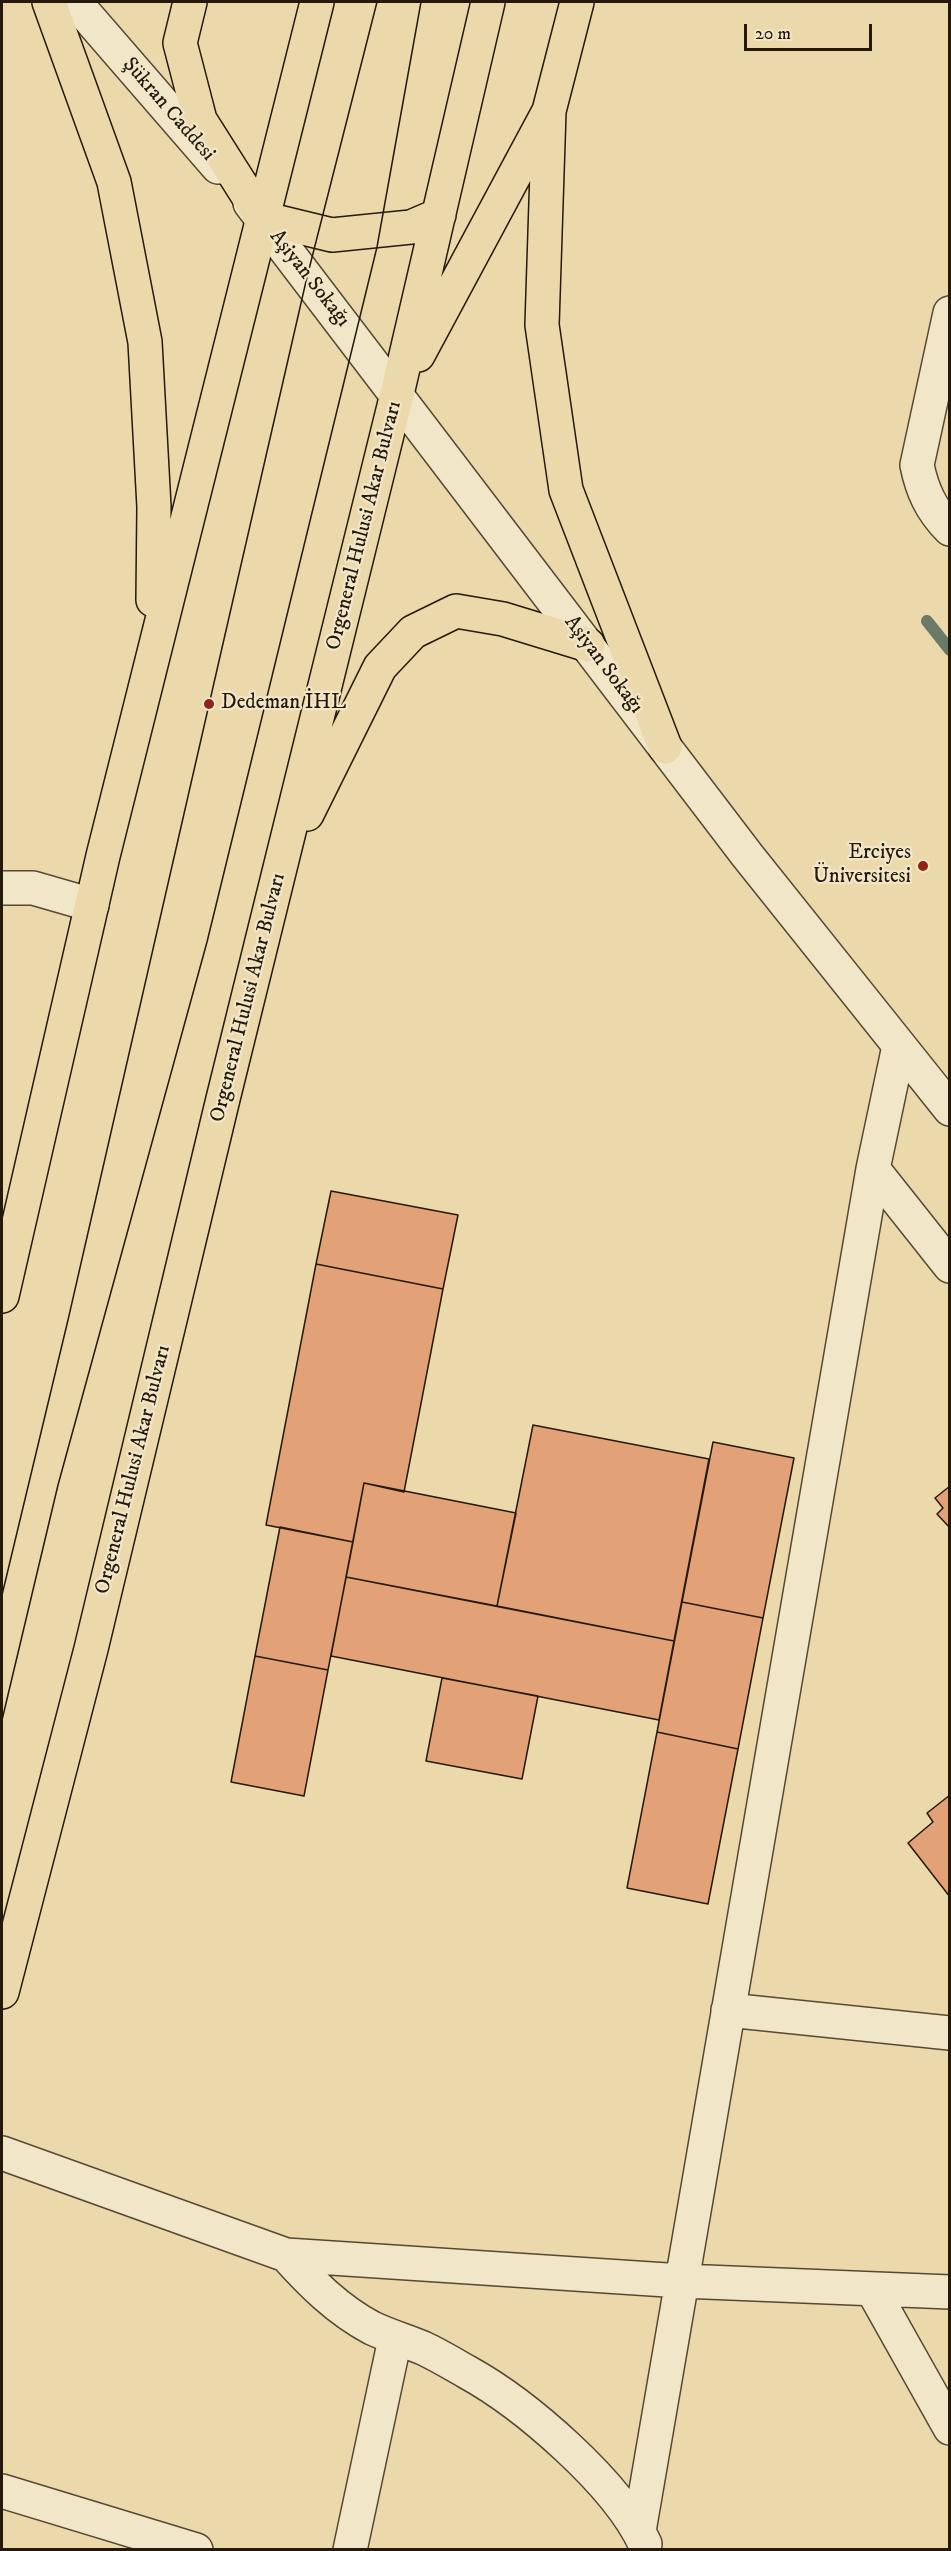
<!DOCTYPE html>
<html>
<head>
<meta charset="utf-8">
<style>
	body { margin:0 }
	#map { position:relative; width:951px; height:2551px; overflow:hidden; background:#ebd9ac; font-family:"IM FELL DW Pica",serif }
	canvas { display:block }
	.frame { position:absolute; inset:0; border:3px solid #25190b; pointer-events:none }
	.scale { position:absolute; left:744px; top:24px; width:128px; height:27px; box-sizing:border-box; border:3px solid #25190b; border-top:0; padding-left:8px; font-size:18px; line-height:21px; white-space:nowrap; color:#25190b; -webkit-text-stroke:4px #f2e6c9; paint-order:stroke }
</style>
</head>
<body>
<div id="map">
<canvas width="951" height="2551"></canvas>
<div class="frame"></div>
<div class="scale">20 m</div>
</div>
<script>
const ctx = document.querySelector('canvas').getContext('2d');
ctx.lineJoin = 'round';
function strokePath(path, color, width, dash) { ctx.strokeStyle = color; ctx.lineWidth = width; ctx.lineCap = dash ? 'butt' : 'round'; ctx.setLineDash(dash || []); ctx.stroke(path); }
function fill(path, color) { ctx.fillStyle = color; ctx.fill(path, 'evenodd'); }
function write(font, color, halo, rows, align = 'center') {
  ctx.font = font + ' "IM FELL DW Pica",serif'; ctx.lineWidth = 4.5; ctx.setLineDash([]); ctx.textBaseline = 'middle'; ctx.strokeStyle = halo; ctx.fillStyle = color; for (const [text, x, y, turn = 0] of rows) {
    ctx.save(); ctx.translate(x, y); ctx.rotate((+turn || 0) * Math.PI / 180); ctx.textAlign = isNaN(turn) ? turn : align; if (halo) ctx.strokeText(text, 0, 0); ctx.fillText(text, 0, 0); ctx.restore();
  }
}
strokePath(new Path2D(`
	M927,621L950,650`), '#6a7a69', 12);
const building = new Path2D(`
	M331,1191L458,1215L443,1289L316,1264Z
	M316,1264L443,1289L404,1492L364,1483L353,1542L266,1525Z
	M533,1425L709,1459L674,1641L497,1606Z
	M713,1442L794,1458L763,1618L682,1602Z
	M364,1483L516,1513L497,1606L346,1577Z
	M950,1486V1528L937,1514L943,1508L935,1498Z
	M280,1527L353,1542L328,1670L255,1656Z
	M346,1577L674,1641L659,1720L331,1656Z
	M682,1602L763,1618L738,1749L657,1732Z
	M255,1656L328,1670L304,1796L231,1782Z
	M442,1678L538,1696L522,1779L426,1761Z
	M657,1732L738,1749L708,1904L627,1888Z
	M950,1795V1897L908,1843L933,1822L927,1813Z`);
fill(building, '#e2a177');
strokePath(building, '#25190b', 1.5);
const minor = new Path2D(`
	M950,313L917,465C922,490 931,510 950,529
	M2,888H33L92,905
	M873,1169L950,1266
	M728,2010L950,2033
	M2,2153L286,2255L682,2281L950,2292
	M286,2255C311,2283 338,2310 372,2328C389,2336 406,2341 423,2348C438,2355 453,2364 467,2372C525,2404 617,2483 645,2544
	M872,2289L950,2428
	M2,2491L196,2550
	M639,2531L873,1169L899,1046
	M350,2550L395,2339`);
const tertiary = new Path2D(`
	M75,2L218,167
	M250,203L747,855L950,1109`);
const primary = new Path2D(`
	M49,2L114,182L145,342L154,507L153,600
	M190,2L180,43L200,120L262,218L332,235L411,227L439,215
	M549,111L542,325L566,490L665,747
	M418,355L549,111L577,2
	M307,814L380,667L413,632L456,611L503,619L588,645
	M2,1296L103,856L317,2
	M2,1992L91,1649L222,1103L397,394L488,2`);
strokePath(minor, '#564933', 36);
strokePath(tertiary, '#564933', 36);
strokePath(primary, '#25190b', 36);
strokePath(minor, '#f2e6c9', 33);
strokePath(tertiary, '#f2e6c9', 33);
strokePath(primary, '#ebd9ac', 33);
strokePath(new Path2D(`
	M2,1595L68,1320L307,277L377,2
	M2,1720L58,1485L207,942L377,247L421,2`), '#25190b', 1.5);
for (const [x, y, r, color] of [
	[209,704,6,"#8f2418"],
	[923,866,6,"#8f2418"]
]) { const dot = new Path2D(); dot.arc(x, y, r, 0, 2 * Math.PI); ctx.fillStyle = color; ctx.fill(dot); strokePath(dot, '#f2e6c9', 2); }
write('21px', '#25190b', '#f2e6c9', [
	["Şükran Caddesi",168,110,49],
	["Aşiyan Sokağı",309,279,52],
	["Orgeneral Hulusi Akar Bulvarı",365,526,-76],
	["Aşiyan Sokağı",603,665,53],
	["Orgeneral Hulusi Akar Bulvarı",249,998,-76],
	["Orgeneral Hulusi Akar Bulvarı",134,1470,-76]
]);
write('21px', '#25190b', '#f2e6c9', [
	["Dedeman İHL",221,704],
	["Erciyes",911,854,"right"],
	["Üniversitesi",911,878,"right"]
], 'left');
</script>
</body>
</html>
